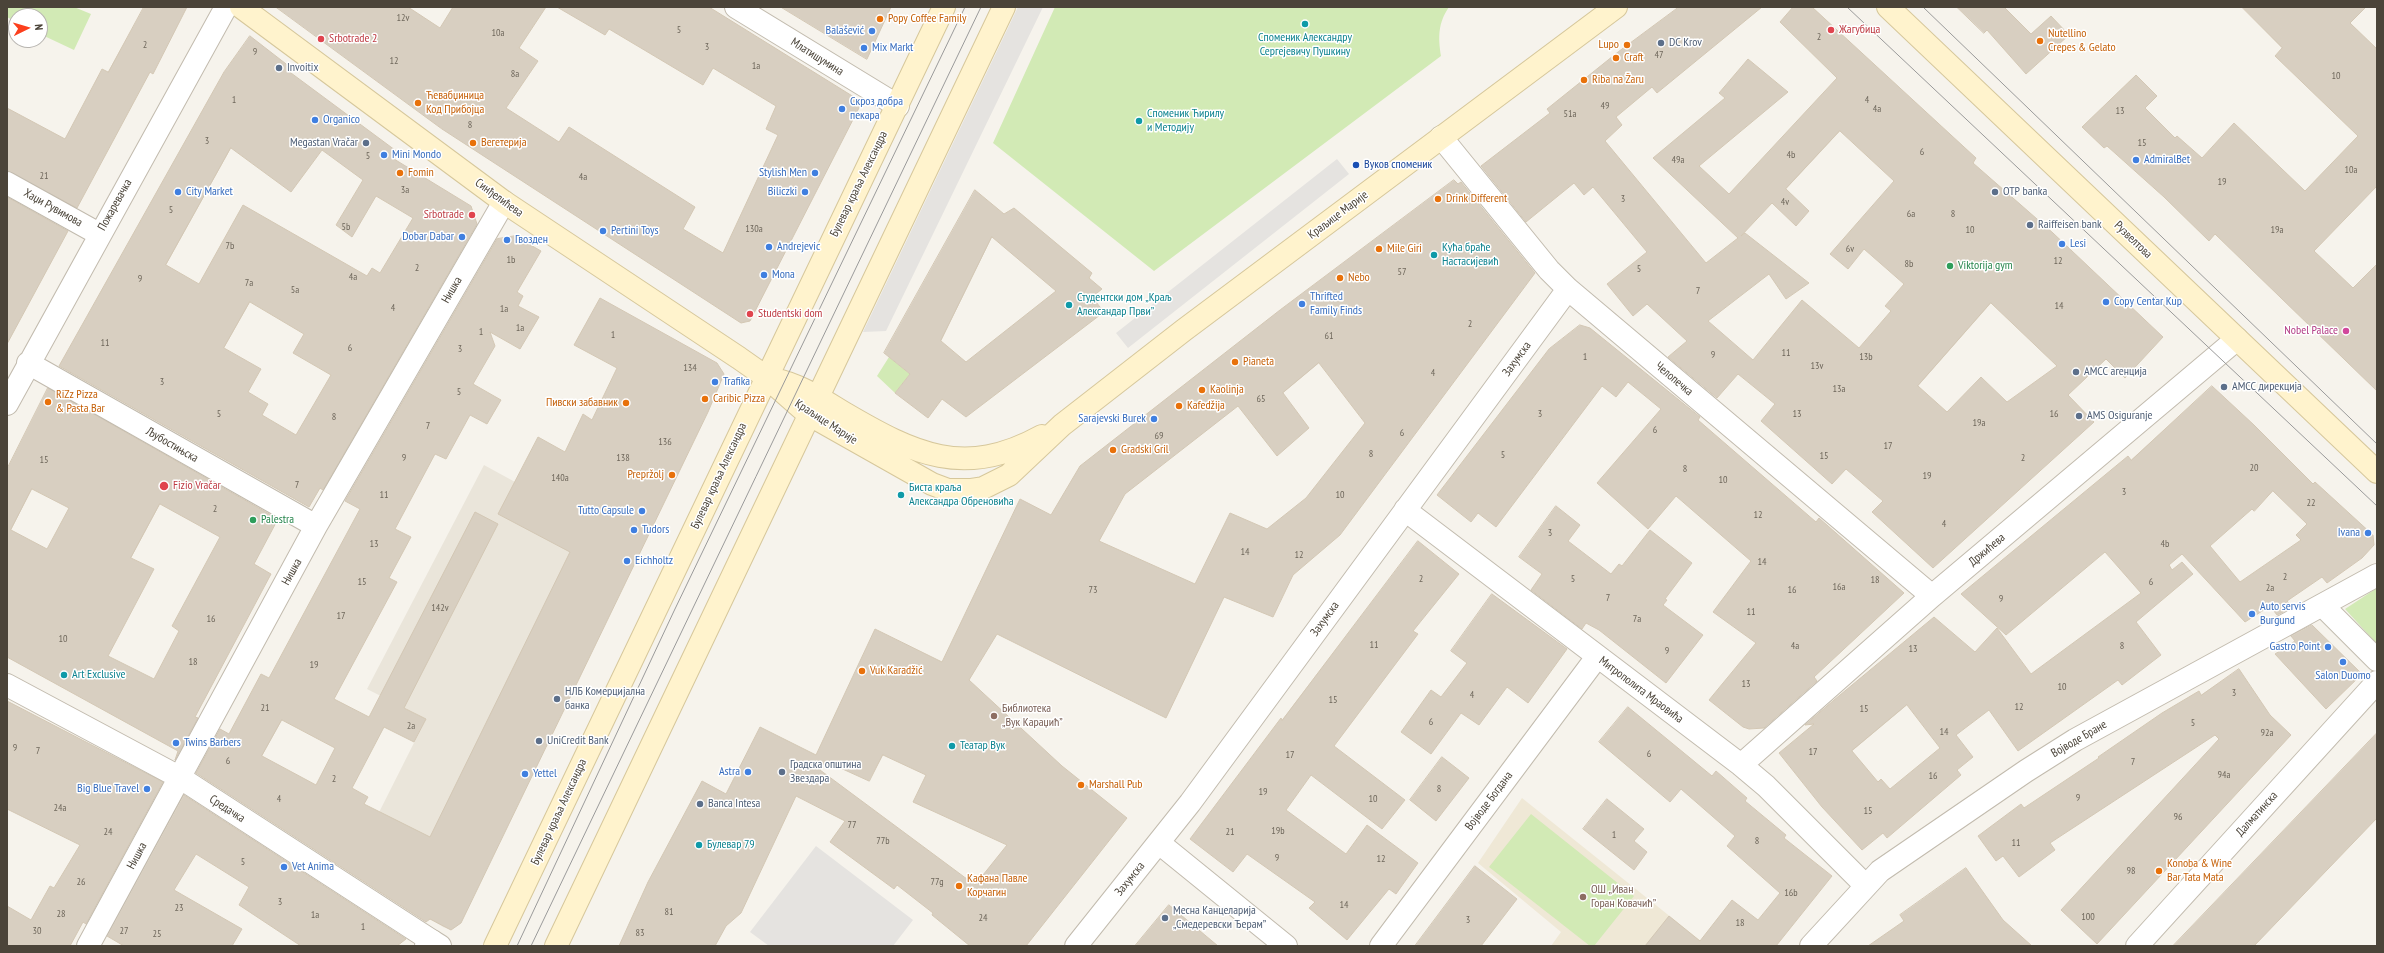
<!DOCTYPE html>
<html>
<head>
<meta charset="utf-8">
<style>
	body { margin:0 }
	#map { position:relative; width:2384px; height:953px; overflow:hidden; background:#f6f3ec; font-family:"PT Sans Narrow",sans-serif }
	canvas { display:block }
	.frame { position:absolute; inset:0; border:8px solid #4b4439; pointer-events:none }
	.north { position:absolute; left:8px; top:8px; width:40px; height:40px; box-sizing:border-box; background:#fff; border:1px solid #b7b4b0; border-radius:50%; rotate:85deg; font-size:11px; font-weight:700; line-height:16px; text-align:center; color:#4b4439 }
	.north::after { content:''; display:block; margin:auto; width:14px; height:18px; background:#fc3f1d; clip-path:polygon(50% 0,100% 100%,50% 72%,0 100%) }
</style>
</head>
<body>
<div id="map">
<canvas width="2384" height="953"></canvas>
<div class="frame"></div>
<div class="north">N</div>
</div>
<script>
const ctx = document.querySelector('canvas').getContext('2d');
ctx.lineJoin = 'round';
function fill(path, color) { ctx.fillStyle = color; ctx.fill(path, 'evenodd'); }
function strokePath(path, color, width, dash) { ctx.strokeStyle = color; ctx.lineWidth = width; ctx.lineCap = dash ? 'butt' : 'round'; ctx.setLineDash(dash || []); ctx.stroke(path); }
function write(font, color, halo, rows, align = 'center') {
  ctx.font = font + ' "PT Sans Narrow",sans-serif'; ctx.lineWidth = 3; ctx.setLineDash([]); ctx.textBaseline = 'middle'; ctx.strokeStyle = halo; ctx.fillStyle = color; for (const [text, x, y, turn = 0] of rows) {
    ctx.save(); ctx.translate(x, y); ctx.rotate((+turn || 0) * Math.PI / 180); ctx.textAlign = isNaN(turn) ? turn : align; if (halo) ctx.strokeText(text, 0, 0); ctx.fillText(text, 0, 0); ctx.restore();
  }
}
fill(new Path2D(`
	M484,465L599,528L461,923L451,930L443,927L350,870L426,719L367,689Z`), '#eae5da');
fill(new Path2D(`
	M1522,798L1707,946H1551L1561,932L1478,863Z`), '#efe8d6');
fill(new Path2D(`
	M7,7H74L91,14L74,50L40,34V16H16V22L7,17Z
	M1055,7H1449C1438,23 1438,37 1441,56L1154,271L993,143Z
	M889,357L910,374L895,393L877,376Z
	M2377,588V644L2345,609Z
	M1531,814L1634,896L1594,946H1590L1489,867Z`), '#d2eab5');
fill(new Path2D(`
	M1018,7H1043L886,331L863,332Z
	M1337,159L1349,174L1128,348L1116,333Z
	M816,846L913,920L893,946H769L750,932Z`), '#e5e3e0');
const building = new Path2D(`
	M144,7H187L153,74L150,72L77,208L7,171V108L65,139L102,69L108,72Z
	M276,7H408L440,28L453,7H546L519,48L538,61L506,108L559,142L569,127L695,207L683,229L723,253L778,135L766,129L776,106L713,68L703,85L609,29L605,35L557,7H709L862,102L750,321L741,323L442,129Z
	M781,7H891L867,59Z
	M1679,7H1762L1657,93L1652,87L1616,117L1622,125L1605,141L1706,263L1738,238L1653,158L1725,98L1719,93L1748,59L1788,92L1699,166L1729,194L1837,78L1780,22L1793,7H1812L1976,158L1973,163L2053,233L2163,337L2125,378L2106,359L2068,395L2094,422L1933,568L1872,512L1883,501L1846,469L1832,484L1761,421L1775,404L1738,374L1717,398L1668,357L1687,341L1647,304L1633,316L1607,284L1647,252L1593,187L1584,195L1574,183L1526,222L1481,166L1550,113L1547,109L1618,52ZM1840,131L1894,181L1830,254L1848,269L1864,249L1904,284L1885,306L1891,311L1859,348L1802,300L1753,360L1708,321L1769,274L1786,299L1809,283L1745,233L1741,236L1772,203L1796,226L1809,211L1786,189ZM1991,303L2057,366L2007,402L1981,377L1947,412L1918,386Z
	M1957,7H2004L2031,34L2051,16L2069,35L2026,74L1987,30L1984,33Z
	M2242,7H2366L2350,23L2377,49V186L2314,251L2353,288L2377,264V391L2215,234L2209,241L2164,197L2107,146L2104,148L2082,127L2136,75L2157,96L2145,108L2175,138L2177,136L2202,158L2234,123L2305,191L2358,136L2275,56L2282,48Z
	M250,36L290,67L287,70L399,153L394,159L471,206L477,224L323,490L320,488L309,507L59,366L224,72ZM231,148L291,192L322,150L363,180L336,225L352,237L376,196L413,218L380,273L372,268L367,276L243,205L199,284L166,265ZM250,302L304,334L293,353L331,375L296,435L262,415L268,404L248,392L261,369L224,348Z
	M1454,180L1458,184L1461,182L1535,273L1340,535L1293,575L1273,617L1224,597L1166,718L997,634L969,680L1062,766L1127,818L1026,946H970L932,915L933,913L897,885L894,889L830,842L845,821L796,796L741,913L726,926L715,946H619L648,882L702,781L726,794L760,727L816,755L875,629L942,662L1020,499L1051,515L1080,466L1280,310ZM1319,363L1365,423L1306,498L1267,529L1230,513L1195,584L1099,541L1125,494L1238,406L1277,456L1309,428L1283,393ZM883,755L926,775L913,802L1007,845L975,885L820,770L825,761L869,781Z
	M975,190L1004,214L1014,208L1092,273L1089,278L1102,289L1092,297L1104,312L966,417L942,399L928,418L895,393L910,374L884,353ZM992,237L1056,291L966,362L941,341Z
	M7,197L68,231L7,344Z
	M515,236L541,251L517,292L523,296L518,306L539,317L520,349L490,332L495,346L473,384L501,400L487,424L470,415L446,459L435,454L395,529L411,537L389,578L397,582L334,699L369,717L475,512L498,524L404,708L426,719L414,742L384,727L352,788L368,797L364,804L430,837L570,552L498,514L538,437L565,452L583,414L592,420L617,368L574,345L600,298L717,363L724,374L708,412L461,923L451,930L430,919L426,922L196,773L220,729L229,734L261,674L269,678L360,509L345,501L497,239ZM282,720L335,748L316,785L262,756Z
	M1580,325L1590,328L1700,417L1698,420L1816,522L1819,518L1904,593L1814,677L1817,681L1764,728L1749,729L1743,727L1709,700L1756,643L1713,612L1751,561L1676,496L1648,529L1597,483L1661,409L1628,382L1616,397L1602,386L1496,527L1478,513L1471,522L1437,495L1549,349Z
	M2212,386L2254,425L2313,484L2315,482L2373,535L2374,545L2362,558L2327,583L2322,577L2287,601L2293,607L2277,615L2270,606L2245,622L2182,554L2169,565L2172,570L2182,562L2193,574L2136,622L2161,655L2122,685L2118,680L2018,751L1989,710L1956,735L1973,757L1957,770L1961,775L1887,838L1883,833L1862,850L1822,807L1779,753L1814,724L1805,725L1834,700L1934,617L1975,652L1997,628L2031,674L2141,593L2105,552L2006,635L1961,594L2128,456L2131,460ZM2273,491L2307,524L2296,535L2301,540L2240,582L2210,546L2252,509L2254,511ZM1907,705L1940,748L1890,789L1881,779L1878,782L1852,751Z
	M48,388L278,519L254,564L271,574L195,717L198,718L175,760L178,751L7,657V469ZM32,489L69,508L47,549L11,530ZM160,504L220,537L172,626L179,631L154,679L108,656L154,569L131,558Z
	M1556,506L1580,525L1568,541L1611,574L1619,564L1622,566L1650,530L1692,563L1665,599L1667,600L1663,605L1703,635L1666,683L1599,630L1586,623L1582,629L1531,590L1542,574L1519,557Z
	M1418,541L1459,574L1413,631L1418,634L1334,746L1405,800L1382,829L1311,775L1286,810L1346,854L1367,825L1418,863L1396,894L1389,889L1347,940L1309,908L1315,902L1247,854L1233,872L1190,839L1281,718L1282,720Z
	M1492,594L1567,649L1528,703L1507,687L1479,725L1461,713L1431,754L1401,732L1431,690L1441,697L1467,663L1451,651Z
	M2312,625L2362,674L2326,709L2275,654L2295,641L2291,636Z
	M2239,669L2270,715L2291,735L2097,944L2061,910L2219,739L2215,735L2050,843L2055,850L2019,877L2003,856L1996,861L1978,836L2021,804L2024,808L2099,758L2098,757L2162,713L2199,691L2201,695Z
	M7,701L163,782L86,924L83,922L70,946H7V906L31,920L50,886L54,888L80,845L7,809Z
	M1628,707L1712,776L1716,771L1747,798L1745,801L1786,835L1784,838L1832,876L1776,946H1645L1669,916L1700,941L1732,900L1758,920L1780,893L1727,846L1735,836L1681,789L1670,802L1599,742Z
	M2377,733V818L2254,946H2173Z
	M1442,757L1469,778L1436,821L1410,800Z
	M184,795L406,939L397,946H301L239,905L249,887L196,854L174,890L242,929L232,946H124L107,936Z
	M1607,799L1644,829L1634,841L1647,852L1634,870L1583,829Z
	M1475,866L1517,899L1481,946H1415Z
	M1966,868L2003,920L2032,946H1868L1904,921L1900,915Z
	M1169,905L1218,946H1135Z`);
fill(building, '#d8cfc1');
strokePath(building, '#d3c7b4', 1);
const minor = new Path2D(`
	M736,7L898,106
	M1441,137L1549,270L1568,289L1932,596
	M7,183L99,234
	M28,363L316,526
	M7,404L226,7
	M1405,510L1741,765L1766,786L1865,885
	M2322,605L2377,660
	M7,685L179,777L432,941
	M1741,765L1932,596L2237,339
	M1159,843L1286,946
	M88,946L316,526L504,202
	M1076,946L1190,803L1568,289
	M1381,946L1597,657
	M1811,946L1880,871L2026,771L2075,740L2377,575
	M2137,946L2377,682`);
const tertiary = new Path2D(`
	M426,946L432,941L440,946`);
const secondary = new Path2D(`
	M241,7L504,202L739,358L766,377L808,414L932,484L948,490H970L983,488L1009,475L1062,425L1184,330L1616,7
	M1888,7L2377,472
	M773,379C799,384 821,399 844,413C914,454 964,479 1042,436
	M495,946L944,7
	M556,946L1004,7`);
strokePath(minor, '#c2bbae', 24);
strokePath(tertiary, '#c2bbae', 24);
strokePath(secondary, '#d6c79b', 24);
strokePath(minor, '#fff', 22);
strokePath(tertiary, '#fff', 22);
strokePath(secondary, '#fff3cd', 22);
strokePath(new Path2D(`
	M1847,7L2377,506
	M1923,7L2377,444
	M517,946L674,611L965,7
	M531,946L981,7`), '#9a9a9a', 1);
for (const [x, y, r, color] of [
	[880,19,4,"#e8710a"],
	[1305,24,4,"#0f9aa8"],
	[1831,30,4,"#e0444e"],
	[872,31,4,"#3f7fe0"],
	[321,39,4,"#e0444e"],
	[2040,41,4,"#e8710a"],
	[1661,43,4,"#5c6f8a"],
	[1627,45,4,"#e8710a"],
	[864,48,4,"#3f7fe0"],
	[1616,58,4,"#e8710a"],
	[279,68,4,"#5c6f8a"],
	[1584,80,4,"#e8710a"],
	[418,103,4,"#e8710a"],
	[842,109,4,"#3f7fe0"],
	[315,120,4,"#3f7fe0"],
	[1139,121,4,"#0f9aa8"],
	[366,143,4,"#5c6f8a"],
	[473,143,4,"#e8710a"],
	[384,155,4,"#3f7fe0"],
	[2136,160,4,"#3f7fe0"],
	[1356,165,4,"#1a4fb4"],
	[400,173,4,"#e8710a"],
	[815,173,4,"#3f7fe0"],
	[178,192,4,"#3f7fe0"],
	[805,192,4,"#3f7fe0"],
	[1995,192,4,"#5c6f8a"],
	[1438,199,4,"#e8710a"],
	[472,215,4,"#e0444e"],
	[2030,225,4,"#5c6f8a"],
	[603,231,4,"#3f7fe0"],
	[462,237,4,"#3f7fe0"],
	[507,240,4,"#3f7fe0"],
	[2062,244,4,"#3f7fe0"],
	[769,247,4,"#3f7fe0"],
	[1379,249,4,"#e8710a"],
	[1434,255,4,"#0f9aa8"],
	[1950,266,4,"#2e9e5b"],
	[764,275,4,"#3f7fe0"],
	[1340,278,4,"#e8710a"],
	[2106,302,4,"#3f7fe0"],
	[1302,304,4,"#3f7fe0"],
	[1069,305,4,"#0f9aa8"],
	[750,314,4,"#e0444e"],
	[2346,331,4,"#d1479c"],
	[1235,362,4,"#e8710a"],
	[2076,372,4,"#5c6f8a"],
	[715,382,4,"#3f7fe0"],
	[2224,387,4,"#5c6f8a"],
	[1202,390,4,"#e8710a"],
	[705,399,4,"#e8710a"],
	[48,402,4,"#e8710a"],
	[626,403,4,"#e8710a"],
	[1179,406,4,"#e8710a"],
	[2079,416,4,"#5c6f8a"],
	[1154,419,4,"#3f7fe0"],
	[1113,450,4,"#e8710a"],
	[672,475,4,"#e8710a"],
	[164,486,5,"#e0444e"],
	[901,495,4,"#0f9aa8"],
	[642,511,4,"#3f7fe0"],
	[253,520,4,"#2e9e5b"],
	[634,530,4,"#3f7fe0"],
	[2368,533,4,"#3f7fe0"],
	[627,561,4,"#3f7fe0"],
	[2252,614,4,"#3f7fe0"],
	[2328,647,4,"#3f7fe0"],
	[2343,662,4,"#3f7fe0"],
	[862,671,4,"#e8710a"],
	[64,675,4,"#0f9aa8"],
	[557,699,4,"#5c6f8a"],
	[994,716,4,"#8d6e63"],
	[539,741,4,"#5c6f8a"],
	[176,743,4,"#3f7fe0"],
	[952,746,4,"#0f9aa8"],
	[748,772,4,"#3f7fe0"],
	[782,772,4,"#5c6f8a"],
	[525,774,4,"#3f7fe0"],
	[1081,785,4,"#e8710a"],
	[147,789,4,"#3f7fe0"],
	[700,804,4,"#5c6f8a"],
	[699,845,4,"#0f9aa8"],
	[284,867,4,"#3f7fe0"],
	[2159,871,4,"#e8710a"],
	[959,886,4,"#e8710a"],
	[1583,897,4,"#8d6e63"],
	[1165,918,4,"#5c6f8a"]
]) { const dot = new Path2D(); dot.arc(x, y, r, 0, 2 * Math.PI); ctx.fillStyle = color; ctx.fill(dot); strokePath(dot, '#fff', 1.5); }
write('10px', '#6e675b', null, [
	["12v",403,18],
	["5",679,30],
	["10a",498,33],
	["2",1819,37],
	["2",145,45],
	["3",707,47],
	["9",255,52],
	["47",1659,55],
	["12",394,61],
	["1a",756,66],
	["8a",515,74],
	["10",2336,76],
	["1",234,100],
	["4",1867,100],
	["49",1605,106],
	["4a",1877,109],
	["13",2120,111],
	["51a",1570,114],
	["8",470,125],
	["3",207,141],
	["15",2142,143],
	["6",1922,152],
	["4b",1791,155],
	["5",368,156],
	["49a",1678,160],
	["10a",2351,170],
	["21",44,176],
	["4a",583,177],
	["19",2222,182],
	["3a",405,190],
	["3",1623,199],
	["4v",1785,202],
	["5",171,210],
	["6a",1911,214],
	["8",1953,214],
	["5b",346,227],
	["130a",754,229],
	["10",1970,230],
	["19a",2277,230],
	["7b",230,246],
	["6v",1850,249],
	["1b",511,260],
	["12",2058,261],
	["8b",1909,264],
	["2",417,268],
	["5",1639,269],
	["57",1402,272],
	["4a",353,277],
	["9",140,279],
	["7a",249,283],
	["5a",295,290],
	["7",1698,291],
	["14",2059,306],
	["4",393,308],
	["1a",504,309],
	["2",1470,324],
	["1a",520,328],
	["1",481,332],
	["1",613,335],
	["61",1329,336],
	["11",105,343],
	["6",350,348],
	["3",460,349],
	["11",1786,353],
	["9",1713,355],
	["1",1585,357],
	["13b",1866,357],
	["13v",1817,366],
	["134",690,368],
	["4",1433,373],
	["3",162,382],
	["13a",1839,389],
	["5",459,392],
	["65",1261,399],
	["5",219,414],
	["3",1540,414],
	["13",1797,414],
	["16",2054,414],
	["8",334,417],
	["19a",1979,423],
	["7",428,426],
	["6",1655,430],
	["6",1402,433],
	["69",1159,436],
	["136",665,442],
	["17",1888,446],
	["8",1371,454],
	["5",1503,455],
	["15",1824,456],
	["9",404,458],
	["138",623,458],
	["2",2023,458],
	["15",44,460],
	["20",2254,468],
	["8",1685,469],
	["19",1927,476],
	["140a",560,478],
	["10",1723,480],
	["7",297,485],
	["3",2124,492],
	["11",384,495],
	["10",1340,495],
	["22",2311,503],
	["2",215,509],
	["12",1758,515],
	["4",1944,524],
	["3",1550,533],
	["13",374,544],
	["4b",2165,544],
	["14",1245,552],
	["12",1299,555],
	["14",1762,562],
	["2",2285,577],
	["2",1421,579],
	["5",1573,579],
	["18",1875,580],
	["15",362,582],
	["6",2151,582],
	["16a",1839,587],
	["2a",2270,588],
	["73",1093,590],
	["16",1792,590],
	["7",1608,598],
	["9",2001,599],
	["142v",440,608],
	["11",1751,612],
	["17",341,616],
	["16",211,619],
	["7a",1637,619],
	["10",63,639],
	["11",1374,645],
	["4a",1795,646],
	["8",2122,646],
	["13",1913,649],
	["9",1667,651],
	["18",193,662],
	["19",314,665],
	["13",1746,684],
	["10",2062,687],
	["3",2234,693],
	["4",1472,695],
	["15",1333,700],
	["12",2019,707],
	["21",265,708],
	["15",1864,709],
	["6",1431,722],
	["5",2193,723],
	["2a",411,726],
	["14",1944,732],
	["92a",2267,733],
	["9",15,748],
	["7",38,751],
	["17",1813,752],
	["6",1649,754],
	["17",1290,755],
	["6",228,761],
	["7",2133,762],
	["94a",2224,775],
	["16",1933,776],
	["2",334,779],
	["8",1439,789],
	["19",1263,792],
	["9",2078,798],
	["4",279,799],
	["10",1373,799],
	["24a",60,808],
	["15",1868,811],
	["96",2178,817],
	["77",852,825],
	["19b",1278,831],
	["24",108,832],
	["21",1230,832],
	["1",1614,835],
	["77b",883,841],
	["8",1757,841],
	["11",2016,843],
	["9",1277,858],
	["12",1381,859],
	["5",243,862],
	["98",2131,871],
	["26",81,882],
	["77g",937,882],
	["16b",1791,893],
	["3",280,902],
	["14",1344,905],
	["23",179,908],
	["81",669,912],
	["28",61,914],
	["1a",315,915],
	["100",2088,917],
	["24",983,918],
	["3",1468,920],
	["18",1740,923],
	["1",363,927],
	["30",37,931],
	["27",124,931],
	["83",640,933],
	["25",157,934]
]);
write('12px', '#c56008', '#fff', [
	["Popy Coffee Family",888,19],
	["Nutellino",2048,34],
	["Crepes & Gelato",2048,48],
	["Lupo",1619,45,"right"],
	["Craft",1624,58],
	["Riba na Žaru",1592,80],
	["Ћевабџиница",426,96],
	["Код Прибојца",426,110],
	["Вегетерија",481,143],
	["Fomin",408,173],
	["Drink Different",1446,199],
	["Mile Giri",1387,249],
	["Nebo",1348,278],
	["Pianeta",1243,362],
	["Kaolinja",1210,390],
	["RiZz Pizza",56,395],
	["& Pasta Bar",56,409],
	["Caribic Pizza",713,399],
	["Пивски забавник",618,403,"right"],
	["Kafedžija",1187,406],
	["Gradski Gril",1121,450],
	["Prepržolj",664,475,"right"],
	["Vuk Karadžić",870,671],
	["Marshall Pub",1089,785],
	["Konoba & Wine",2167,864],
	["Bar Tata Mata",2167,878],
	["Кафана Павле",967,879],
	["Корчагин",967,893]
], 'left');
write('12px', '#be3a42', '#fff', [
	["Жагубица",1839,30],
	["Srbotrade 2",329,39],
	["Srbotrade",464,215,"right"],
	["Studentski dom",758,314],
	["Fizio Vračar",173,486]
], 'left');
write('12px', '#366cbe', '#fff', [
	["Balašević",864,31,"right"],
	["Mix Markt",872,48],
	["Скроз добра",850,102],
	["пекара",850,116],
	["Organico",323,120],
	["Mini Mondo",392,155],
	["AdmiralBet",2144,160],
	["Stylish Men",807,173,"right"],
	["City Market",186,192],
	["Biliczki",797,192,"right"],
	["Pertini Toys",611,231],
	["Dobar Dabar",454,237,"right"],
	["Гвозден",515,240],
	["Lesi",2070,244],
	["Andrejevic",777,247],
	["Mona",772,275],
	["Thrifted",1310,297],
	["Family Finds",1310,311],
	["Copy Centar Kup",2114,302],
	["Trafika",723,382],
	["Sarajevski Burek",1146,419,"right"],
	["Tutto Capsule",634,511,"right"],
	["Tudors",642,530],
	["Ivana",2360,533,"right"],
	["Eichholtz",635,561],
	["Auto servis",2260,607],
	["Burgund",2260,621],
	["Gastro Point",2320,647,"right"],
	["Salon Duomo",2343,676,"center"],
	["Twins Barbers",184,743],
	["Astra",740,772,"right"],
	["Yettel",533,774],
	["Big Blue Travel",139,789,"right"],
	["Vet Anima",292,867]
], 'left');
write('12px', '#0d838f', '#fff', [
	["Споменик Александру",1305,38,"center"],
	["Сергејевичу Пушкину",1305,52,"center"],
	["Споменик Ћирилу",1147,114],
	["и Методију",1147,128],
	["Кућа браће",1442,248],
	["Настасијевић",1442,262],
	["Студентски дом „Краљ",1077,298],
	["Александар Први”",1077,312],
	["Биста краља",909,488],
	["Александра Обреновића",909,502],
	["Art Exclusive",72,675],
	["Театар Вук",960,746],
	["Булевар 79",707,845]
], 'left');
write('12px', '#4e5e75', '#fff', [
	["DC Krov",1669,43],
	["Invoitix",287,68],
	["Megastan Vračar",358,143,"right"],
	["OTP banka",2003,192],
	["Raiffeisen bank",2038,225],
	["АМСС агенција",2084,372],
	["АМСС дирекција",2232,387],
	["AMS Osiguranje",2087,416],
	["НЛБ Комерцијална",565,692],
	["банка",565,706],
	["UniCredit Bank",547,741],
	["Градска општина",790,765],
	["Звездара",790,779],
	["Banca Intesa",708,804],
	["Месна Канцеларија",1173,911],
	["„Смедеревски Ђерам”",1173,925]
], 'left');
write('12px', '#4b4439', '#fff', [
	["Млатишумина",817,57,32],
	["Булевар краља Александра",859,184,-64],
	["Синђелићева",499,198,36],
	["Пожаревачка",115,205,-61],
	["Хаџи Рувимова",53,208,29],
	["Краљице Марије",1338,215,-37],
	["Рузвелтова",2133,240,44],
	["Нишка",452,290,-60],
	["Захумска",1517,359,-54],
	["Челопечка",1674,379,40],
	["Краљице Марије",826,422,33],
	["Љубостињска",172,445,30],
	["Булевар краља Александра",719,476,-65],
	["Држићева",1987,550,-40],
	["Нишка",292,572,-61],
	["Захумска",1325,619,-54],
	["Митрополита Мраовића",1641,690,37],
	["Војводе Бране",2079,739,-30],
	["Војводе Богдана",1489,801,-53],
	["Средачка",227,809,33],
	["Булевар краља Александра",559,812,-65],
	["Далматинска",2257,814,-48],
	["Нишка",137,856,-62],
	["Захумска",1130,879,-51]
]);
write('12px', '#164399', '#fff', [
	["Вуков споменик",1364,165]
], 'left');
write('12px', '#27864d', '#fff', [
	["Viktorija gym",1958,266],
	["Palestra",261,520]
], 'left');
write('12px', '#b23c85', '#fff', [
	["Nobel Palace",2338,331]
], 'right');
write('12px', '#785e54', '#fff', [
	["Библиотека",1002,709],
	["„Вук Караџић”",1002,723],
	["ОШ „Иван",1591,890],
	["Горан Ковачић”",1591,904]
], 'left');
</script>
</body>
</html>
